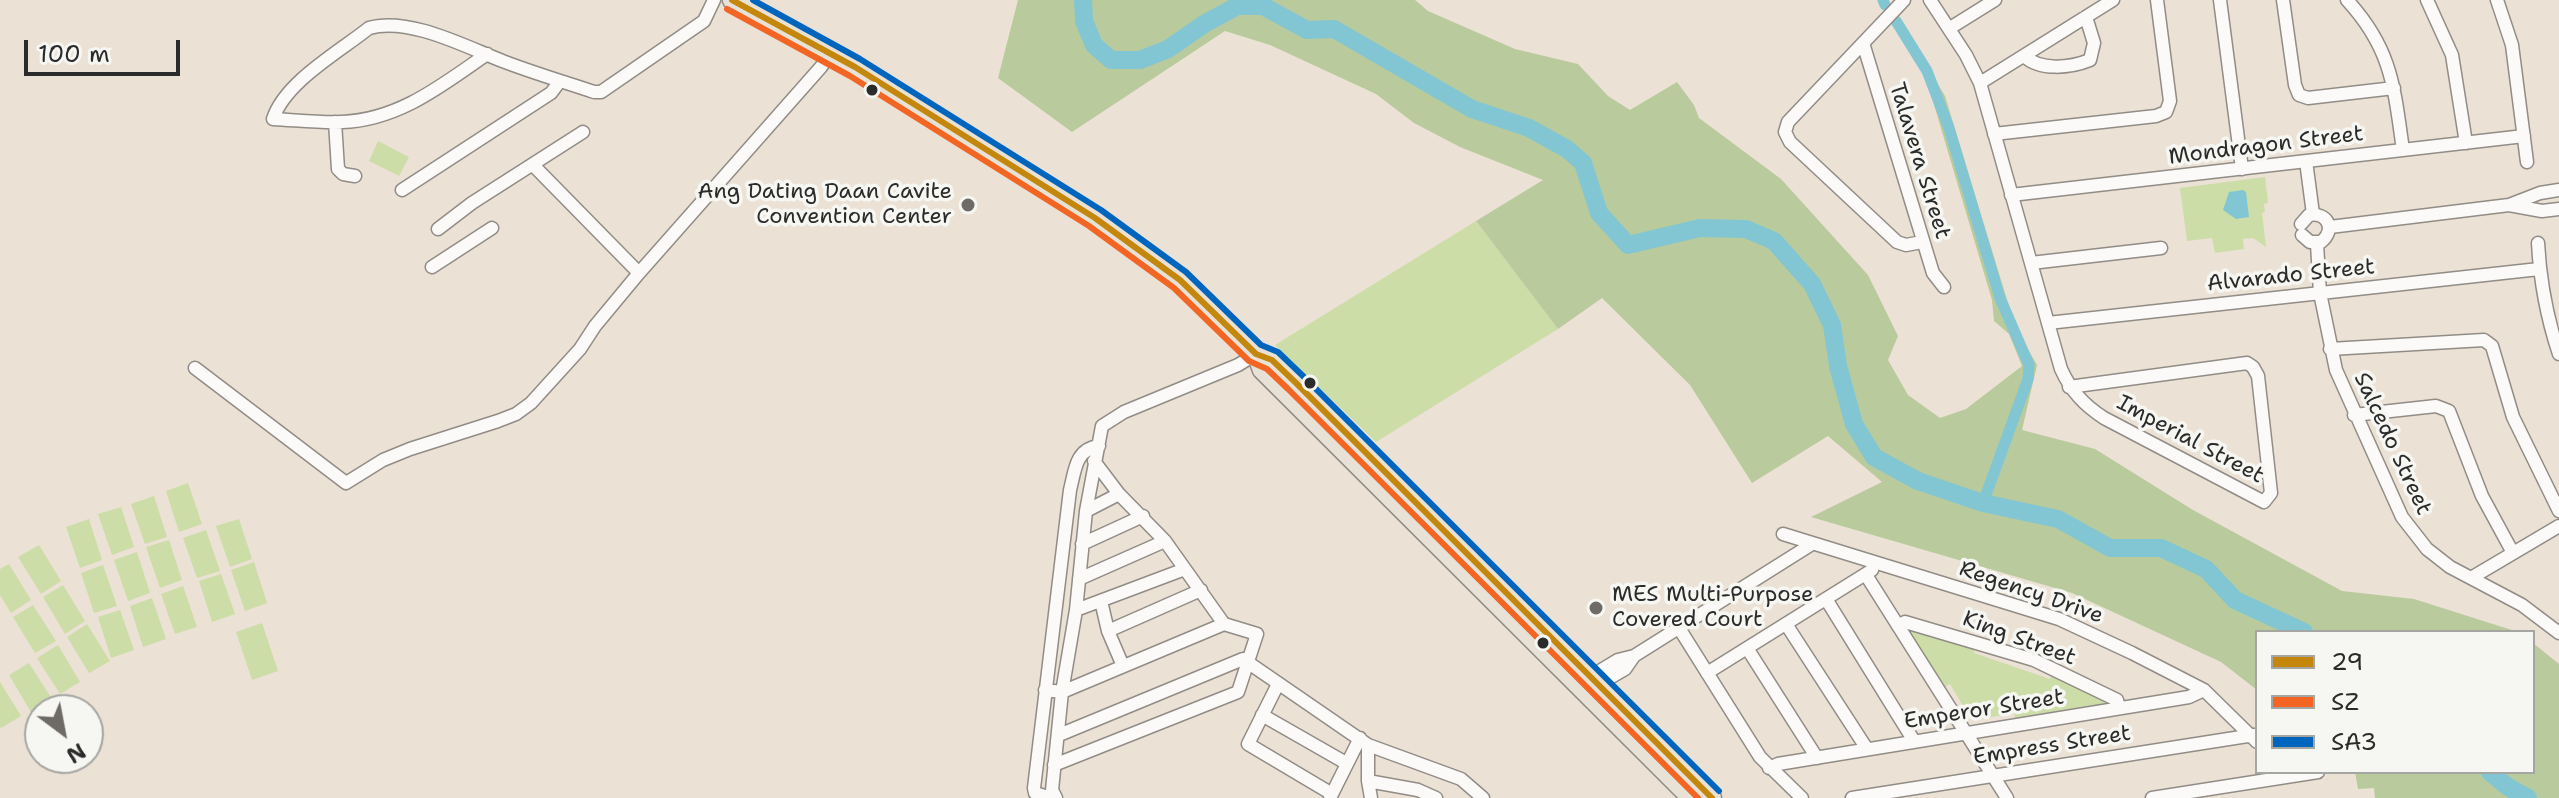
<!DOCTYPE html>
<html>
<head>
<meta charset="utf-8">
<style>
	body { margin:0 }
	#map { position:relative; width:2559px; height:798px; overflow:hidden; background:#ebe1d5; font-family:"Shantell Sans",sans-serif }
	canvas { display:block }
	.legend { position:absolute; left:2255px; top:630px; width:280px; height:144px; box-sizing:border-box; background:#f6f6f2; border:2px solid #a5a5a2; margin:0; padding:10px 14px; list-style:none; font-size:24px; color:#2b2b2b }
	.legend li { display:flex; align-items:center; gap:16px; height:40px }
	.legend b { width:40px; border:2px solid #a5a5a2 }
	.north { position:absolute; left:24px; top:694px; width:80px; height:80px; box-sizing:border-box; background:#f6f6f2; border:2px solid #a5a5a2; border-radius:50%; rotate:148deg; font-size:22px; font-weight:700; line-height:32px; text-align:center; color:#2b2b2b }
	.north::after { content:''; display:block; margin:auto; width:28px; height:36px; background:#6e6b66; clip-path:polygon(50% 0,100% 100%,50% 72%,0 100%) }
	.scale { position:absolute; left:24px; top:40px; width:156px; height:36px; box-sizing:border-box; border:4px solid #2b2b2b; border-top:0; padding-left:10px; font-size:24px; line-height:28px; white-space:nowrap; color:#2b2b2b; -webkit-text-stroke:6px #f6f6f2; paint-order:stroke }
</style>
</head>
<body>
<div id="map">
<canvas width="2559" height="798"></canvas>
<ul class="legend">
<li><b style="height:10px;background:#c4870b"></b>29</li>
<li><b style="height:10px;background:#f26522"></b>SZ</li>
<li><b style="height:10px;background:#0065bd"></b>SA3</li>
</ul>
<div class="north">N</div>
<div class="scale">100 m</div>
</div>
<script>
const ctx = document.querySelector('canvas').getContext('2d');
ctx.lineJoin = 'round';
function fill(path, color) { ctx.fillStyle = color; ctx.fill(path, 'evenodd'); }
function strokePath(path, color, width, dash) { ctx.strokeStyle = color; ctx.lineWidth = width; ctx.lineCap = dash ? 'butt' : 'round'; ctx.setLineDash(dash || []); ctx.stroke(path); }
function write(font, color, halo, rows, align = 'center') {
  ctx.font = font + ' "Shantell Sans",sans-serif'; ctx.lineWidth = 7; ctx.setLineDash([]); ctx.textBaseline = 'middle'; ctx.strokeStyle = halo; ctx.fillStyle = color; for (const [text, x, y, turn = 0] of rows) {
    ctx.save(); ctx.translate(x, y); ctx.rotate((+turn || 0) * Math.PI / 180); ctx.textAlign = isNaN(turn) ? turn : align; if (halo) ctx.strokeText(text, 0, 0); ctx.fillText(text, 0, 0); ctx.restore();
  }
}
fill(new Path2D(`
	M378,141L409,157L399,176L369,161Z
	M2265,177L2268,203L2264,204L2265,212L2262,213L2266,247L2253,238L2243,239L2244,249L2215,253L2212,238L2187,241L2180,188Z
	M1476,221L1558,329L1376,442L1275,345Z
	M188,483L202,524L179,532L166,491Z
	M154,496L167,537L145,544L131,504Z
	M121,507L134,547L112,555L98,514Z
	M89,519L102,560L80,568L66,527Z
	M239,519L252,559L230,567L216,526Z
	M206,530L220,571L197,578L183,538Z
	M169,540L182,580L160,588L146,547Z
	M39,545L61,581L41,594L18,557Z
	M137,552L150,593L128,601L114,560Z
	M254,562L267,603L245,611L231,570Z
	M9,564L31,600L11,613L0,595V569Z
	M103,565L117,606L94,613L81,573Z
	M221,574L235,614L212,622L199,581Z
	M63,585L85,621L65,634L43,597Z
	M183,586L197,627L175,634L161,594Z
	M152,598L166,639L143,647L130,606Z
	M33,605L56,641L35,653L13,617Z
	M120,610L134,650L111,658L98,617Z
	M262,623L278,671L252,680L236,632Z
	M87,624L110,661L89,673L67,637Z
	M1912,628L1975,647L1974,653L2050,679L2053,673L2102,699L2104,703L2102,706L2016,720L2014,713L1974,720L1969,716L1950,684L1943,688L1909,635L1908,630Z
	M58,645L80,682L60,694L37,658Z
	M29,663L52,699L31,712L9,675Z
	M0,682L21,716L1,728L0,727Z`), '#cddda7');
fill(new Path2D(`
	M1018,0H1415L1428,11L1515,49L1578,64L1608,96L1630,110L1677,82L1694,105L1699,118L1781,179L1868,275L1898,336L1888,360L1908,395L1940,418L1966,409L2022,366L2009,334L1994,321L1992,300L1924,71L1894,23L1898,19L1945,96L2015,326L2037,365L2022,430L2095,449L2193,510L2342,591L2414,599L2518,632H2257V690L2221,662L2072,593L1811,517L1882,482L1828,436L1752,483L1690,385L1602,298L1558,329L1476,221L1543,180L1460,147L1414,123L1376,94L1270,45L1225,31L1072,132L998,78Z
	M2533,643L2559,664V798H2375L2374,788L2358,789L2355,772H2533Z`), '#b9cb9d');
fill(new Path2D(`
	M2243,190L2246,192L2249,217L2236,219L2223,210L2229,192Z`), '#81c6d2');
strokePath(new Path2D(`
	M1883,0L1885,5
	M1896,21L1927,71L1949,128L2000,298L2029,365L2028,379L1983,503`), '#81c6d2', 11);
strokePath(new Path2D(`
	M1083,0L1084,21L1094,45L1111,60H1140L1168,49L1204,24L1237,6H1263L1307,30L1334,29L1472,109L1529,128L1567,149L1583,163L1599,213L1628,245L1700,228L1746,229L1774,241L1812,284L1832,325L1838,366L1854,424L1874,457L1918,481L1983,503L2058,519L2110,548H2161L2206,569L2235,600L2304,632
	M2490,772L2508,787L2528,798`), '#81c6d2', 18);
const minor = new Path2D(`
	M1904,0L1788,122L1785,132L1790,142L1897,242L1906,245L1922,242
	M1930,0L1966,55L1980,83L2061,369C2071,391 2084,405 2104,418L2264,502L2271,493L2258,376L2253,367L2247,363L2069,387
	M2220,0L2242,169
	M2283,0L2295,85L2299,95L2308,98L2394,88
	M2347,0C2392,49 2394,87 2403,150
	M2427,0L2452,55L2466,143
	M2497,0L2512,45L2527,162
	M1950,28L1995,0
	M1863,43L1933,273L1944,287
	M487,54C442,85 399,120 342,122C319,123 295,120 273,119C285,82 339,52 369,28C409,16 468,48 505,62C534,73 564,82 594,92H601L704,21L714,0
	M2024,56C2040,71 2070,68 2090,60L2094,43L2086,17
	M1980,83L2113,0
	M335,122L338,169L343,174L355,176
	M1994,134L2156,116L2166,112L2170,101L2157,0
	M2306,161L2313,214
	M533,165L639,273
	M402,190L551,93L560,81
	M2011,195L2524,136
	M2509,205L2542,211L2559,209
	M2301,224L2309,215C2328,212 2336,230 2321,242H2310L2302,235
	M2330,227L2509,205L2540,193L2559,190
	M438,229L472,203L583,132
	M2538,243C2540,280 2547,318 2559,354
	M2317,244L2320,293L2336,370L2402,517L2427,549L2450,567L2522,605L2559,633
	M2031,263L2161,248
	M432,267L492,228
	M2048,323L2539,269
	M2330,349L2484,340L2492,346L2513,417L2559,511
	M195,368L346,483L383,460L410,449L498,421L516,414L531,403L580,349L595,326L639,273L821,67L831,52
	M2354,415L2436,406L2449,411L2482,496L2513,553
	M1094,461L1119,494L1165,541L1224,624
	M1086,511L1119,494
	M1783,534L2059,619L2132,653L2204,690L2257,742
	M1082,544L1143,516
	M1866,575L2007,798
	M2471,578L2559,526
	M1079,579L1165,541
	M1826,599L1914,741
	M1101,601L1108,631L1123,666
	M1076,610L1185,569
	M1786,624L1867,749
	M1898,626L1905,622L2034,660L2117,700L2119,708
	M1679,628L1760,757L1802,798
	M1108,631L1201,590
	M1747,648L1817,758
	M1707,673L1872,570
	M1588,681L1590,677L1618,660L1634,656L1812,544
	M1278,684L1248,744L1332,794
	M1594,687L1625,669L1634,656
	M1045,690L1062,692L1224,624L1257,634L1238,692L1054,765
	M1262,715L1346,763
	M1059,735L1243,659L1368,745L1461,779L1483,798
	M1368,745V781L1371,798
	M1769,768L1778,764L2189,697L2204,690
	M1368,781L1418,790L1436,798
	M1051,798L1035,793L1034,788L1070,490C1075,471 1075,449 1099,446
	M1056,798L1052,790L1062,692L1076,610L1086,511L1102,426L1124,412L1238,365L1256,354
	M1330,798L1360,738
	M1852,798L2254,735
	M2152,798L2318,772`);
const primary = new Path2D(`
	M732,0L855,67L1095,218L1180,280L1256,354L1272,360L1295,382L1712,798
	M1256,354L1262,370L1691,798`);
strokePath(minor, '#918c86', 15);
strokePath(primary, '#918c86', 21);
strokePath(minor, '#fcfaf9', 12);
strokePath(primary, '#e8e1d5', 18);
strokePath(new Path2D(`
	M732,0L855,67L1095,218L1180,280L1256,354L1272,360L1295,382L1712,798`), '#c4870b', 6);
strokePath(new Path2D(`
	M727,9L850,76L1089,226L1174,288L1249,361L1267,369L1288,389L1698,798`), '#f26522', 6);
strokePath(new Path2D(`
	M753,0L860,59L1101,210L1186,272L1261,345L1278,352L1302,375L1719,791`), '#0065bd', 6);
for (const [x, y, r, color] of [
	[872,90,7,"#2b2b2b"],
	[968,205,8,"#6e6b66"],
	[1310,383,7,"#2b2b2b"],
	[1596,608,8,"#6e6b66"],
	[1543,643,7,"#2b2b2b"]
]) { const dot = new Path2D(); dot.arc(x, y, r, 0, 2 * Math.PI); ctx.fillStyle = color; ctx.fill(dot); strokePath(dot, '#f6f6f2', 3); }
write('22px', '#2b2b2b', '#f6f6f2', [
	["Mondragon Street",2266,146,-7],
	["Talavera Street",1919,161,73],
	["Alvarado Street",2291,276,-6],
	["Imperial Street",2190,440,28],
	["Salcedo Street",2392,444,65],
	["Regency Drive",2031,593,19],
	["King Street",2019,639,20],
	["Emperor Street",1984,710,-9],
	["Empress Street",2052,746,-9]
]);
write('22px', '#2b2b2b', '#f6f6f2', [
	["Ang Dating Daan Cavite",952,192],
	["Convention Center",952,217],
	["MES Multi-Purpose",1612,595,"left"],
	["Covered Court",1612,620,"left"]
], 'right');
</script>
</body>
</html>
